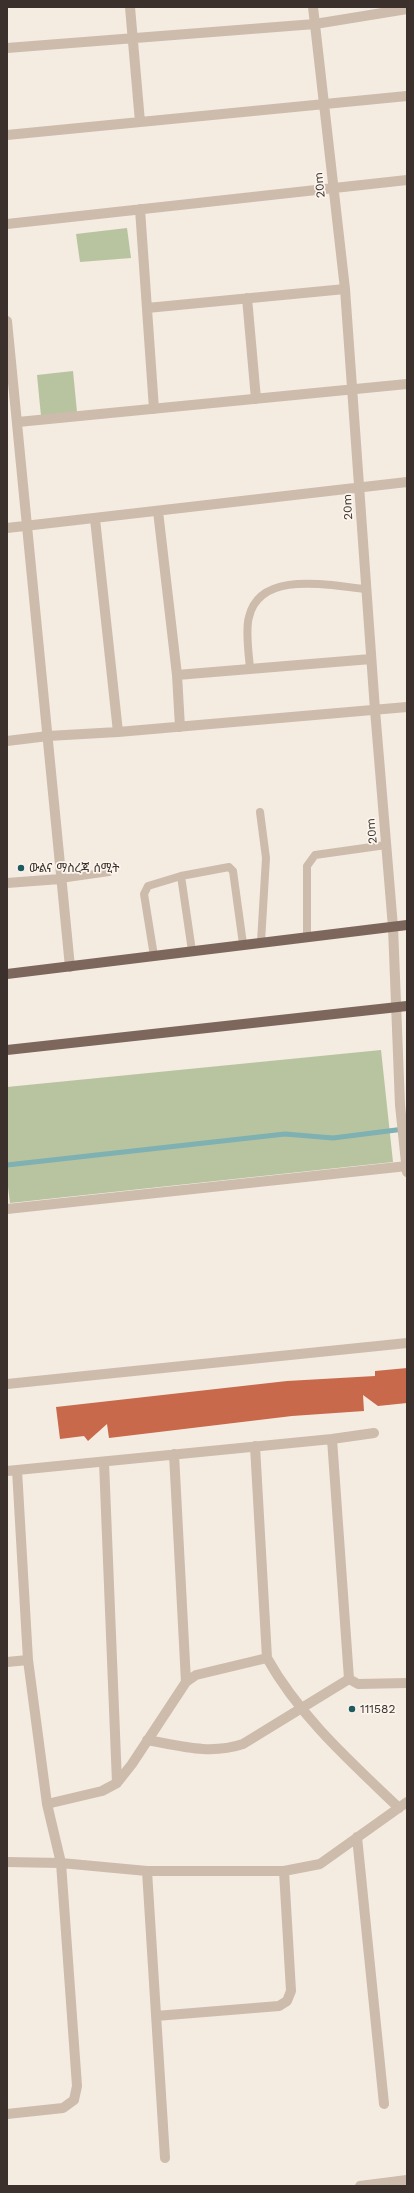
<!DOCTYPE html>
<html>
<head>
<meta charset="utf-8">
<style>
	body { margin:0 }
	#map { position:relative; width:414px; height:2193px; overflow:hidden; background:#f4ebe1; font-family:"Work Sans",sans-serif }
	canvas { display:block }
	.frame { position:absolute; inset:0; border:8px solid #3b302b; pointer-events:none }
</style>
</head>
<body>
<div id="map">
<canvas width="414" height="2193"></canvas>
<div class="frame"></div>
</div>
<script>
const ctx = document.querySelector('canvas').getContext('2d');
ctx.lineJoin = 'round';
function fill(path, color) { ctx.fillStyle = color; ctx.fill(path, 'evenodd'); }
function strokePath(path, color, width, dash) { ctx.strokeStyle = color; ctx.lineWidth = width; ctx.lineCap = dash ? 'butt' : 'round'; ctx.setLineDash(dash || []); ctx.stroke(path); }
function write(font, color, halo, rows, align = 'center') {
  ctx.font = font + ' "Work Sans","Noto Sans Ethiopic",sans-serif'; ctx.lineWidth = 3.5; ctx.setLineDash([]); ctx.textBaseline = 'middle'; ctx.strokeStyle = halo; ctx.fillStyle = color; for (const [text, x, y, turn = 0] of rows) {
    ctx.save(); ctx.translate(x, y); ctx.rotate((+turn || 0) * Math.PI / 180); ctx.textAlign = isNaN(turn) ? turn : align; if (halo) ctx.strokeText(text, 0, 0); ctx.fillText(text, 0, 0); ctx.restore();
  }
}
fill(new Path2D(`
	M127,228L131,258L80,262L76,234Z
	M73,371L77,412L41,416L37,375Z
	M381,1050L393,1162L10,1203L7,1179V1087Z`), '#b8c4a0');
strokePath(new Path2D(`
	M7,1165L285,1134L333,1138L404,1129`), '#7fb0b2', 5);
fill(new Path2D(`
	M407,1368V1403L378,1406L363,1395L364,1411L292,1416L109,1438L107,1424L88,1441L84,1436L60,1439L56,1407L287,1381L375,1376V1371Z`), '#c8694b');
strokePath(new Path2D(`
	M250,669C249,655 245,630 249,617C260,569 331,586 366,589
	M260,812L266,858L261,942
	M181,876L192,951
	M60,879L109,872
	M307,937V866L315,855L386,845
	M154,956L144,894L148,886L181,876L229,867L233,871L243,944`), '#cdbbac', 8);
strokePath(new Path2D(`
	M130,7L140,122
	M313,7L345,289L375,710L393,927L400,1105L407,1172
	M7,48L315,24L407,9
	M7,135L407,96
	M140,209L154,409
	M7,224L407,180
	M247,298L256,399
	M147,308L345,289
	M7,321L70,967
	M18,422L407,384
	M158,511L177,675L180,727
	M95,519L118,732
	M7,528L407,482
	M177,675L371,659
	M7,741L48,736L118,732L407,707
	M7,883L60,879
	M7,1209L407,1166
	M7,1384L407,1343
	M332,1439L349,1679L358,1684L407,1683
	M255,1446L267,1658C300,1717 351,1762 399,1808
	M174,1454L186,1682
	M104,1462L117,1783
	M17,1470L28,1660
	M7,1471L332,1439L374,1433
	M7,1662L28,1660L47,1804L61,1863L77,2086L74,2100L63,2108L7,2114
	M147,1740C181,1746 210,1755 243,1744L349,1679
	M47,1804L102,1791L117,1783L132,1764L186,1682L196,1675L267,1658
	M357,1837L384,2104
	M7,1862L61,1863L147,1871H284L320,1864L407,1802
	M147,1871L165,2158
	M156,2016L279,2006L287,2001L291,1991L284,1871
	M360,2186L407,2180`), '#cdbbac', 10);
strokePath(new Path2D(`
	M7,974L407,925
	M7,1050L407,1006`), '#7d675c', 10);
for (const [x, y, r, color] of [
	[21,868,4,"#1f5a5e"],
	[352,1709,4,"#1f5a5e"]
]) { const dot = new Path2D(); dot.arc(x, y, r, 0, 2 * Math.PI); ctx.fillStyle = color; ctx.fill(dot); strokePath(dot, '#fbf5ee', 1.5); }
write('12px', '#3b302b', '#fbf5ee', [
	["20m",320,185,-96],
	["20m",348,507,-93],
	["20m",372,831,-95]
]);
write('12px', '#3b302b', '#fbf5ee', [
	["ውልና ማስረጃ ሰሚት",29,868],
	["111582",360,1709]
], 'left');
</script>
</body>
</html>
